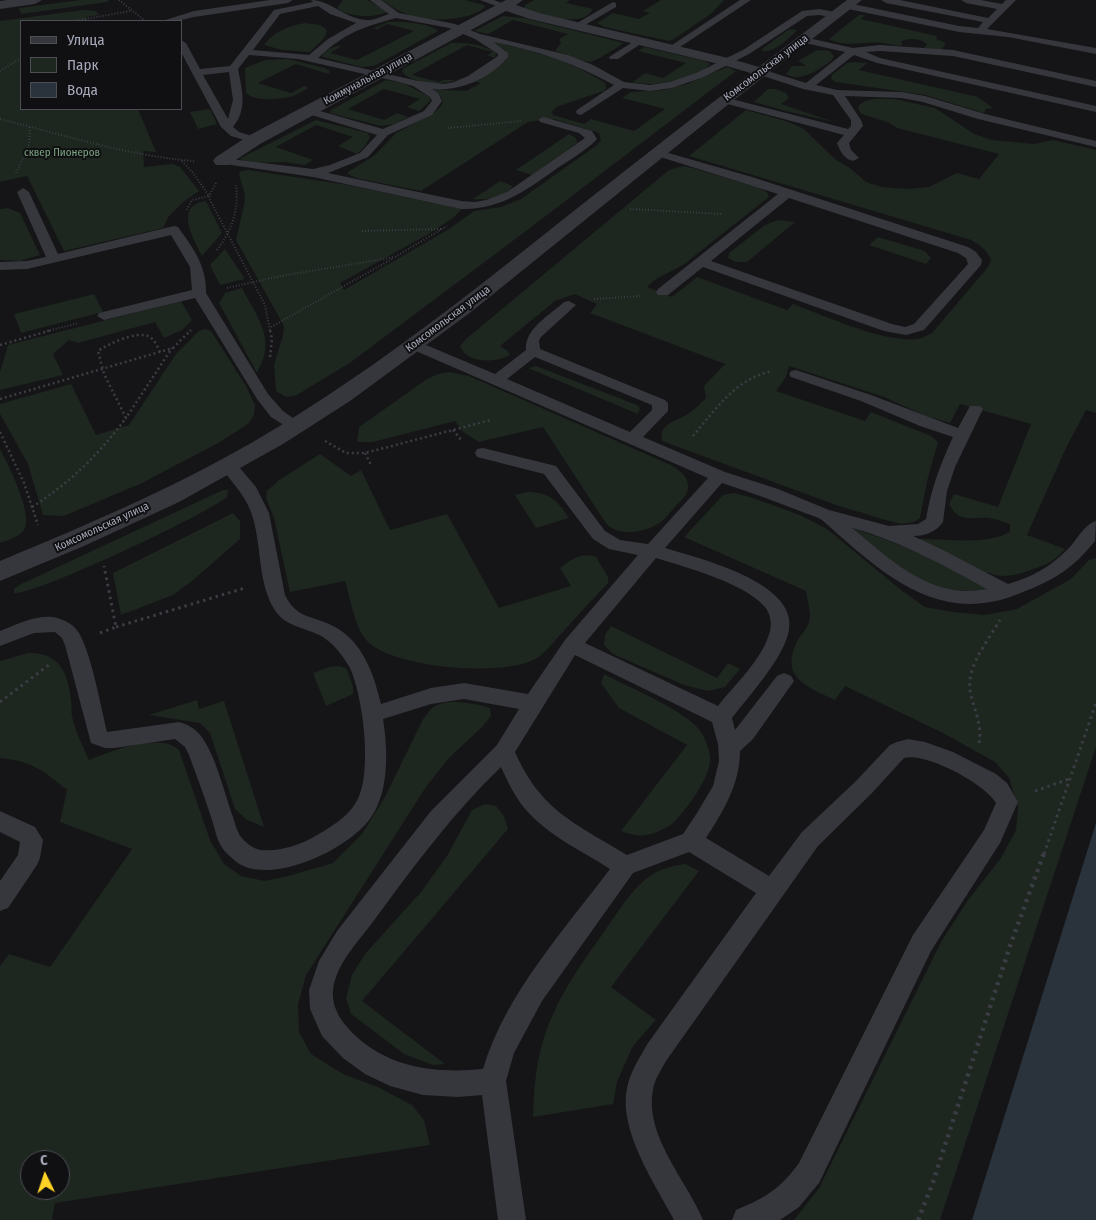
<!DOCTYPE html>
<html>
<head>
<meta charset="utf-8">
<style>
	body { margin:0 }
	#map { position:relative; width:1096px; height:1220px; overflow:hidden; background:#151517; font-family:"Fira Sans Condensed",sans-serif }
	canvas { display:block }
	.legend { position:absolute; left:20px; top:20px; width:162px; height:90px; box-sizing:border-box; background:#101012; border:1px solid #4c4d55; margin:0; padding:6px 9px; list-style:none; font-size:15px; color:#a6a9b9 }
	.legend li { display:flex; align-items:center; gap:10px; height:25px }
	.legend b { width:25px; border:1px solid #4c4d55 }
	.north { position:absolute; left:20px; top:1150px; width:50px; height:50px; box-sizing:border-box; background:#101012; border:1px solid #4c4d55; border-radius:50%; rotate:356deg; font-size:14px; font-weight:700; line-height:20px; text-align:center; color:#a6a9b9 }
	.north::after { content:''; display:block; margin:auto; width:18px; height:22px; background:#ffd325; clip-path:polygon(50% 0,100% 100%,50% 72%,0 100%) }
</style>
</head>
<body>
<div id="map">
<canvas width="1096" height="1220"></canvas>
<ul class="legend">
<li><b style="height:6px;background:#36363d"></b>Улица</li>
<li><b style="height:14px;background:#1d261f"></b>Парк</li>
<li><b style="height:14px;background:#2a323c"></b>Вода</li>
</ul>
<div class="north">С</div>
</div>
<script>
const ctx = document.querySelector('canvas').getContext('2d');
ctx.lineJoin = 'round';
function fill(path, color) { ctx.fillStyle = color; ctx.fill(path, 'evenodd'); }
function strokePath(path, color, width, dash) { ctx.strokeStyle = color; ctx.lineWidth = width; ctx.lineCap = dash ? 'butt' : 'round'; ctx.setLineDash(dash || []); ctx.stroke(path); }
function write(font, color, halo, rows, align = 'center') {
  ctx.font = font + ' "Fira Sans Condensed",sans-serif'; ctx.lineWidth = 4; ctx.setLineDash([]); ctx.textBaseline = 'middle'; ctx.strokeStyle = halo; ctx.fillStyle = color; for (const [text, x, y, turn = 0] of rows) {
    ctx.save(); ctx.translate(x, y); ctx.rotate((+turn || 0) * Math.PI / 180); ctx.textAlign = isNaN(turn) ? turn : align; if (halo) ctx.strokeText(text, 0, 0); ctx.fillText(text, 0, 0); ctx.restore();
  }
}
fill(new Path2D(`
	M80,0H109L107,2L21,14L19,8Z
	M343,0H367L388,11C378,19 346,17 337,8Z
	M381,0H465L484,5L485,7C471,21 430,22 412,16C401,13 391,6 381,0Z
	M534,0H570L566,3L593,9C582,30 542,14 524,9L525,5Z
	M661,0H724L712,13L674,39L669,41L604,27L597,23L613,13L639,19L650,13L643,11Z
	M83,10L96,11L99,15L86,17L88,21H97H21V109H138L156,152L143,151L144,167L173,164L180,167L199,191L183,202L169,216L163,228L64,251L27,176L0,182V21Z
	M859,15H865L861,19L937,36L936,39L946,43L941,50L924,48L927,44C920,39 909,37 901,42L903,45C896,47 891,44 883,43C866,41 845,48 829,39Z
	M503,16L524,18L624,43C618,47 595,62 590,62C579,61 566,54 555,51L561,43L559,39L568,34L513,20L488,34L474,31Z
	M388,22C399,21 431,23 438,31L374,66L361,67L323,57L322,55C327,49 334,46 342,46L330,53L357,60L414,31L387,24L376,30L374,28Z
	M305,23L320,25L327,30C327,39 316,45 310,52L282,50L264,45C273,32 290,25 305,23Z
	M793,29L797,31C787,39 775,53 762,51L763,48L788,30Z
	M486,40C528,50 569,59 605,83L606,88L604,91L556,107L552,112L553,115L584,124L591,119L634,131L665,109L622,98L631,92L664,90L687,84L727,67L736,71L526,231L351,362L297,395L286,397L276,391L274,365L283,335L284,326L236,240L245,201V195L239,174L241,171L248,170L348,185L462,209L454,217L432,232L340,283L344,290L449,229L474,211L501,207L521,199L597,145L601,140L599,133L554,119L528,122L421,191L356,178L348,174V172L375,155L396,133L434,113L441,106L443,101L440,96L428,89L466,91L481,83L473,81L506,60L508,56L505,50Z
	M451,43C464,42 485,45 496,53L495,58L487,55L493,52L467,45L412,75L439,82L444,80H456C442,86 418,84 405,75L402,71L404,68Z
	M644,47L705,61L710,64C695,80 653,88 633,82L645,73L663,78L686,63L638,51Z
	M817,50L830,51L834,56L832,60C821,69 800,83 786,74L792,66H805V65L798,61Z
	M288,59L325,68L330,71L329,74L296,64L258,83L291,93L304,86L309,88C303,91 296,95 290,97C278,99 255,102 246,93L245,68L265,60Z
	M853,62L867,63L859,70L978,97L993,108L986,109L984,113L925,95L836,82L831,79L832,75L847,63Z
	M386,80L403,83L428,96L430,98V101L419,111L407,107L420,99L384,89L348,109L384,120L397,113L408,117L394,124L381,126L330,113L331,110Z
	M768,89H776L786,93L789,98L781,104L834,122L786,111L754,102Z
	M895,99L935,108L974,134L992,140L1034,144L1053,140L1096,150V413L1086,410L1065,450L1027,535L1065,549C1056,560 1047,565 1033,569C1024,573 1013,576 1003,576C979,574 939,550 917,539C947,538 983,546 1010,532V524C1005,523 1000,520 995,519C975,514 961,527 949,504L954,494L998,507L1031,424L960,404L950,423L926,416L884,397L789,366L786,377L776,391L865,421L871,412L931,436L938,442L928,477L920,518L914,522L901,524L882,519L836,505L662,441C659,423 675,422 688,414C695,409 700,404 706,398L704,386L725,364L590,313L597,304L575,294L555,301L500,346L508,351L510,355C497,363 466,364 460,346L466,339L669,170L683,166L693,168L759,188L767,192L769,197L683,265L656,279L647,287L672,297L697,277L787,310L793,304C826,316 883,343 918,339C923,338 927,335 932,333L988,267L991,260C987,250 980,245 971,240L689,156L746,110L789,122L804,129L836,160L850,168L866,182L882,187L908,189L929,187L957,173L979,179L999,154L897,128C886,119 872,119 860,113L858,107C866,96 883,99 895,99Z
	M210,109L217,124L198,129L190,112Z
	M316,120L368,133L370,137L365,146L357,154L338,146L353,137L316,125L276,147L313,160L305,165L285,162L252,163L239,159Z
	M569,134L576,138L577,143L532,175L516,170Z
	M500,181L513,186C505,199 486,200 473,199Z
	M206,201L222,233L202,256C194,240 173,205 206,201Z
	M8,208L20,213L40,255L20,261L0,260V209Z
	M778,220L795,222L747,262H735L728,258L729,253L765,225Z
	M878,237L925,251L931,258L926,264L869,245Z
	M225,249L245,279L220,285L210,265Z
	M242,288C251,306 269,330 265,351C264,359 260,366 257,373L219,303L225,293Z
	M94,294L103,312L21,333L14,314Z
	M181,301L192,320L182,330L164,338L155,322L78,343L69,340L53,354L63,375L0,390V372L8,345Z
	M205,329L211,331L246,386L255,405L254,415L248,424L220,442L142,483L64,516L43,515L28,464L0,414V404L71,384L96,435L129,425L176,354L199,331Z
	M536,366L637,405L640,408L638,414L528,368Z
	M449,372L469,376L673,466C681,472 689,477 688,488C688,495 680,501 675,507C671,511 667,517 662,521C647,533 617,538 605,522L543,427L479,442L463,432L455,421L373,442H357L359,427L427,379L438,374Z
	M0,449C8,464 34,515 24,530C19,537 8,540 0,543Z
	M320,454L351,476L361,470L390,530L447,514L499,608L571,586L560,568C572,559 581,552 596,557L608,577V583C592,600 576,617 561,634C554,641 548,650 540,656C510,679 394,668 368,642C354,627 351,600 345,581L290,592L274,518L266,498L267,491L279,480Z
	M223,490H228L227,497C207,514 34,596 14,593V589L19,585Z
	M527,492C549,492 558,501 569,518L536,528L515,495Z
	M734,493L753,498L800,515L827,529L901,590L925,607L953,612L985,615L1017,609L1071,579L1089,560L1096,558V747L940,1220H794L819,1188L941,942L968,900L1001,858L1016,830L1018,807L1009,778L995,762L943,733L845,686L835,700C811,688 781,680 795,646C798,637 806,631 809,622C812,615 807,599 806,591L684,537L723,495Z
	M233,513L240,521V539L192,581L173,595L121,615L113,573Z
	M848,527C899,542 944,564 991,589C977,590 963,592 949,590C909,582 879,551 848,527Z
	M611,626L717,678L728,663L740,669L725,687L708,691L684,685L613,654L604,645L605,635Z
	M28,653C59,652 68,672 71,700C72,706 71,711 72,716C75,731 83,746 89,760C111,751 140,740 165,743C170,744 175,747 179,750L210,840L224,864L241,876L265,881L288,876L333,863L362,834L385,797L423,719C426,716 428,712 431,709C445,697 474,703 490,708L491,716L482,727L449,758L426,787L306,975L298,1005L299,1032L311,1054L343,1074L378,1087L412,1105L424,1120L430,1145L55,1203L52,1220H0V966L9,954L50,967L132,849L60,822L67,790C44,771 32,761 0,758V661ZM30,1160H60V1190H30Z
	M340,666L347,669L353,687V694L326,706L313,673L329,667Z
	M604,674C630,688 678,707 697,727C704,735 710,748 710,759C711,777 685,812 672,824C667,828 657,832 651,834C641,837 631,835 621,831L687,745L619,708L601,683Z
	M197,700L199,709L224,701L264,827L247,820L235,809L210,733L200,723L149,715Z
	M485,804L496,806L504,816L508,829L362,1001L445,1064L433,1065L404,1054L351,1014L346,998L352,975L365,954L421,892L447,856L472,810Z
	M685,864L699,871L611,987L656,1020L633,1046L617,1082L613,1104L533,1117C534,1093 535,1069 542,1045C553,1003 579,967 604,932C617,913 629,893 647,878C659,869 671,866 685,864Z`), '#1d261f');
fill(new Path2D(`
	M1096,823V1220H972Z`), '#2a323c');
strokePath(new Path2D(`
	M119,0L144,20
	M73,21L131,11
	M0,71L21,58
	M0,119C64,135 128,156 194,161
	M448,128L521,121
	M182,161L194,174L209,196L192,200L186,211
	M16,173L29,146L30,126
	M216,183L209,196L210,200L265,305L270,331
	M630,209L721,214
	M362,231L441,229
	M217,250C232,230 239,210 236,185
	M227,288L281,276L395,257L447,226
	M594,299L640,296
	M271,327L392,259
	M47,331L79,323
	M190,331L192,329`), '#3c3d44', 2, [1, 2]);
strokePath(new Path2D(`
	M0,345L52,330
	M160,352C157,346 154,338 148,336C136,331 108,344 98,351L104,374L126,418L172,348
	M270,357L272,339L270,330
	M0,399L173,348L191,330
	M453,430L461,440
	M0,432L24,483L38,525
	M693,436C716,409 736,378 773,371
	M325,441L346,453H365L491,420
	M365,453L371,465
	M32,507C70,483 99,454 126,418`), '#3c3d44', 2.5, [2, 3]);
strokePath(new Path2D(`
	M116,627L245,588
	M100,633L116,627L104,566
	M0,702L50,664
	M979,743C983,724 973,709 970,690C967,665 988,641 1000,620
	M1035,791L1069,779
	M1044,854L1096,703`), '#3c3d44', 3, [2.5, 4]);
strokePath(new Path2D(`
	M918,1220L932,1185L1010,946L1044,853`), '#3c3d44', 4.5, [3, 5]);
fill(new Path2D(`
	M270,0H293L288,3L194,17L177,21H162L194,11Z
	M311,0C330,0 346,19 366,20C373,21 382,16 389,14L370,0H381L399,13L455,24L480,34L568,55L593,65L624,82L650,85L670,82L696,73L743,50L802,11L819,9L840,13L842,15L837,18L819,15L807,16L749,54L704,77L672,88L650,91L623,88L581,115L577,114L576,112L577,110L614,85C576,64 536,50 493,42L508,53V57C491,78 459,92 432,89L438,93L442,101L432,115L388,135L368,157L328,173L461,201L475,202L486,200L507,192L585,138L579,133L540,122L539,120L540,118L544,117L592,131L597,139L591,145C581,153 570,160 559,167C528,189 501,210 461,209L313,177L218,163L216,161L222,158L313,169L330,165L360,153L377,135L305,113L304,111L305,109H313L383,129L424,111L432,101L430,97L413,86L395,81L298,59L249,55L238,69C242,90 248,109 233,127L239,132L258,138L260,140L254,143L231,136L221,127L181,52V40L186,43L200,69L230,66L274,10L313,2ZM318,6L330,14L356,23L328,39L309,55L253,50L280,14ZM396,18L449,28L475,39L498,54V56L468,76L454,82L444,84L418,81L318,58C346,32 361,28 396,18ZM229,72L233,100L228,119L203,75Z
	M480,0H494L509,6L504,9Z
	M740,0H751L674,51L671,52L666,49Z
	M881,0H900L988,18L997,9L966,3L961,0H981L1002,4L1006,0H1016L987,29L1096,48V54L1008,37L959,32L848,9L843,6L848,3L959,26L978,28L983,22L886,3Z
	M613,2L616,3V7L580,28H574L572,26Z
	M804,37L853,48L880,45L953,50L1096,81V87L953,56L880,51L866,52L880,58L1096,106V112L877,63L854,55L816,85L837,90L901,92L925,96L985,114L1096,141V147L978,119L923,102L901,98L845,96L861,120L863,126L849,143L851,150L859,158L853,161C844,159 840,151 837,143L844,135L720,102L719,100L724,97L848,129L851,126V120L833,95L803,89L757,74L756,72L761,69L806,83L845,52L801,42V38Z
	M639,38L642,39V43L618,59H610L609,57Z
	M658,150L752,177L968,247L976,252L982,260L981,265L924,330L906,335L884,331L703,267L668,295H658L656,292L658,289L778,194L654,155L652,153L654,151ZM789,198L958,253L966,258L968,264L914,324L905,327L892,324L711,261Z
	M23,188L29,192L58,254L174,226L178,227C193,248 207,266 206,293L268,394L283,411L304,426L302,429H290L271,417L257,399L195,298L104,320L97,316L99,313L192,290L190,267L171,235L27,269L0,270V262L27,261L46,257L17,192Z
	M569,301L576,305L541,337L539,341L540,349L665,400L668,403V411L643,437L725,472L778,489L829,510L889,526L918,524L926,519C931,489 940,465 953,437L920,426L861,401L791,377L789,374L791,371L796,370L871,395L958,428L970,406H980L983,409L955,467L947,491L943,522C936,532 925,536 913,536L943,550L1008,584C1030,578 1050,567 1066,551C1076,542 1084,524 1096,521L1095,541C1072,570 1052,581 1018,594C936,627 880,571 822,520C818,517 810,515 805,513C777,502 750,492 722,483L665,548C698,558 798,582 789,630C784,658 749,696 732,718L735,730L777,676L784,673L791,676L794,681L753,739L740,751C740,784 723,812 706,838L769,876L802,832L856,781L890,745L897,742L908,739L925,742L953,752L996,774L1007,783L1018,802L1000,843L931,951L819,1183L799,1207L780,1220H732L736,1210C765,1198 780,1189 799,1163L913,935L984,830L996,803C985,784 926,752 904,758L872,793L818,846L666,1061C661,1070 655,1079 653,1089C644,1136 686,1179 703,1220H674C655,1184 618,1130 627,1088C630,1072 640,1057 648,1043L756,893L689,852L633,873L542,1001L514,1053L506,1081L526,1220H498L482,1095L458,1097L423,1095L390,1086L365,1074L343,1058L322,1036L310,1009L309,990L319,961L337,931L431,811L497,745L519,709L464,699L431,704L383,719C388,750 389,790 372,816C351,849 267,889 234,860C230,856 225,852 223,849C217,841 215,829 212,820C205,798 197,777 189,755L185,747L175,739L115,748H105L91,743L65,645L62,638L55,632L34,633L0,646V631C16,625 35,615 52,617C60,618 70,622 76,629C90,645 101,708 107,732L179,722C187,724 196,729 201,736C216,756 224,792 233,817C235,823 237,832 241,837C246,843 252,848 260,850C279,852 301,845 317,835C331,827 346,818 355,804C374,778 363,696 350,668C343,656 335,645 323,637C304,626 284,628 273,607C257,579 262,542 251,512C244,493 230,481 220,465L222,461L228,460L234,461L256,487L269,513L285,595C297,620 314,615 335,627C363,642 374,675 381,704L431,688L464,683L528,694L565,640L638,555L609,549L593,539L544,474L477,457L475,453L477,449L483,448L556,466L605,531L620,540L648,544L708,478L409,348L407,345L409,342H419L495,374L526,350C524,329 550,315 564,302ZM535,357L652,405V410L630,432L507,379ZM852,528C900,541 943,565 987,589C980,590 972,591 964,591C919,589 884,554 852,528ZM656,558C685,567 744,583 764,606C770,612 772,623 770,631C763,659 735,684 718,706L585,643ZM575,655L712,722L718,744L719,761L713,786L697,813L683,834L627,855C575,823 541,811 515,752ZM501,767C508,782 515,798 527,811C549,836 582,851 610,869C564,930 505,995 483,1069C442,1073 399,1070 364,1043C348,1030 331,1013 333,990C336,963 360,940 375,919C414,866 453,813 501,767Z
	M0,811L35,827L43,840L40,858L37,865L8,908L0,911V881L18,855L20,842L0,832Z`), '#36363d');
fill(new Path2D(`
	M506,0H523L516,5L539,13L728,58L766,69L768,72L766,75L761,76L723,65L530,19L506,11L260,144L228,165H216L213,161L216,157L248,136Z`), '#36363d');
fill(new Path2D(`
	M7,0H42L35,4L0,9V1Z
	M847,0H862L730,103L471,312L350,401L283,444L179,502L84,546L0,581V561C91,523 183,484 268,433C377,368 476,289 575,210C665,139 755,69 847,0Z`), '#36363d');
write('11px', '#a6a9b9', '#101012', [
	["Комсомольская улица",766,68,-37],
	["Коммунальная улица",368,79,-28],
	["Комсомольская улица",448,319,-37],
	["Комсомольская улица",102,527,-25]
]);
write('11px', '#7ba583', '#101012', [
	["сквер Пионеров",62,153]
]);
</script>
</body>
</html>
